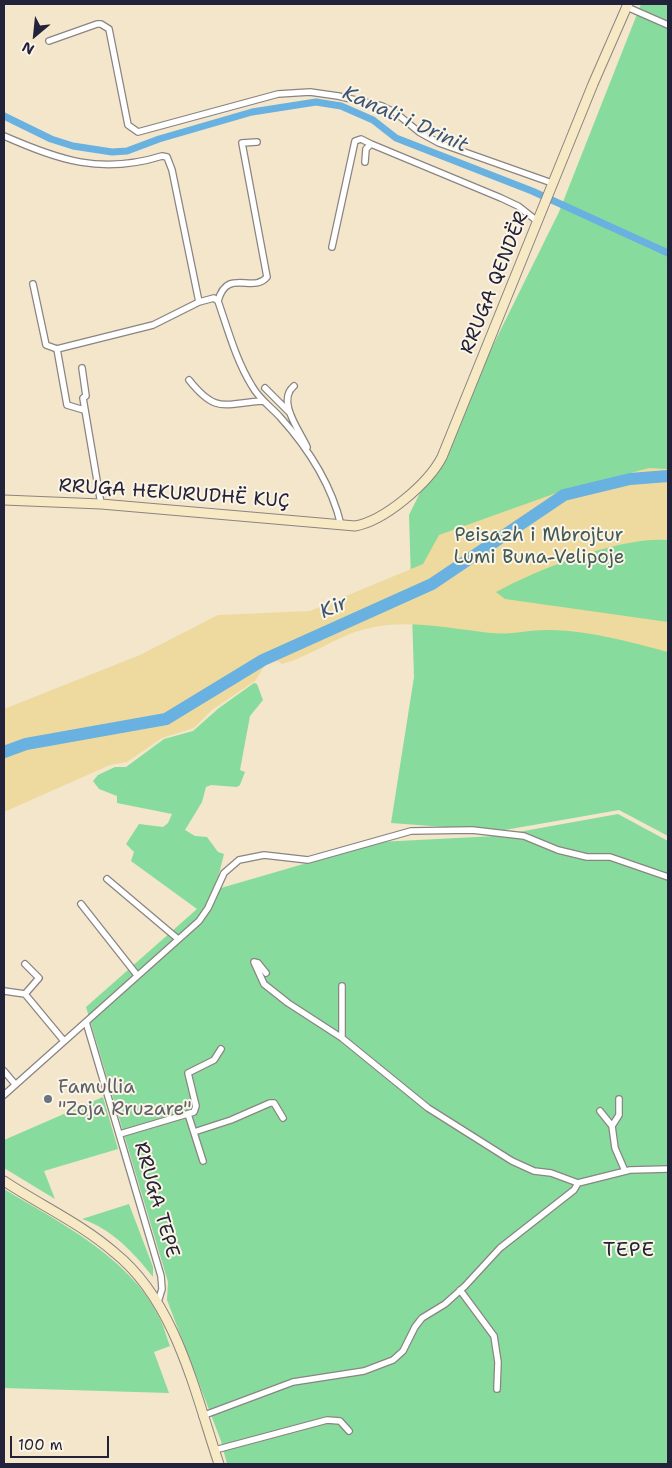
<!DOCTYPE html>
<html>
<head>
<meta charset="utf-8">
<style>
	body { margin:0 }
	#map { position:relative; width:672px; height:1468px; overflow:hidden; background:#f3e6ca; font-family:"Shantell Sans",sans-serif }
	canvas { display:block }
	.frame { position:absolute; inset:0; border:5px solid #22223b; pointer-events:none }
	.north { position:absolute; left:10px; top:10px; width:50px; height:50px; -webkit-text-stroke:4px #fcf5e5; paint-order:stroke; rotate:208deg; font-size:14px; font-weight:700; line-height:20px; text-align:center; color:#22223b }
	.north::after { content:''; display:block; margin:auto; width:18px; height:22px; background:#22223b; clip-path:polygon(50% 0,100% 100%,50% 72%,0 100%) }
	.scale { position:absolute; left:10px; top:1436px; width:99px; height:22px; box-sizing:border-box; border:2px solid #22223b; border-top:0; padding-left:6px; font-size:15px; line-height:18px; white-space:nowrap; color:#22223b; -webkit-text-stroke:4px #fcf5e5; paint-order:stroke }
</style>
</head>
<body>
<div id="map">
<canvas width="672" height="1468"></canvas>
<div class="frame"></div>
<div class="north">N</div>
<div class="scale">100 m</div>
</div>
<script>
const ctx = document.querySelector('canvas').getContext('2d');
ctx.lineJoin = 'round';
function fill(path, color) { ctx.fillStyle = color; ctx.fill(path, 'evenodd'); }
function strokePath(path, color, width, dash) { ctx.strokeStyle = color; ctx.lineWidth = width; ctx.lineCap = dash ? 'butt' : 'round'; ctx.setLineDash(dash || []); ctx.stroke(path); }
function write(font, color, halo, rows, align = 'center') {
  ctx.font = font + ' "Shantell Sans",sans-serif'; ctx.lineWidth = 4; ctx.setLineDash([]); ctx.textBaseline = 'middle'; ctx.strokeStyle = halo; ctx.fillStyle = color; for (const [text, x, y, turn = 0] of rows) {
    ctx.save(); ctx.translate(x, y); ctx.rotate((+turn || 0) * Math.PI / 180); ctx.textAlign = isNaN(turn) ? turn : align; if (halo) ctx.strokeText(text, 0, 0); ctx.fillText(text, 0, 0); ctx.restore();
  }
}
fill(new Path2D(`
	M641,4H668V836L619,810L499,831L391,823L414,677L409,515L559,212Z
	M254,683L257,684L263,700L250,716L240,770L245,772L240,785L237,787L211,785L206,787L202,802L185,830L195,836L207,837L218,852L224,854L219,874L208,900L221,888L379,842L496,836L618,814L668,841V1464H227L221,1441L167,1300L168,1282L86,1007L197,909L131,861L134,852L126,844L139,824L163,827L168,823L172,814L117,803V796L99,789L93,781L98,775L115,767H126L164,739L193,731L219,708Z
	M103,1097L118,1149L44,1171L55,1199L4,1168V1140Z
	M4,1189C58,1222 129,1256 159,1317C164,1326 166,1336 170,1346L154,1352L169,1393L4,1388Z
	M129,1204L153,1267V1277C134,1253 112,1229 82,1219Z`), '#87db9d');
fill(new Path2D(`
	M649,468L668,469V540C621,536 538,569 496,592L505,599L668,622V652C631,642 591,631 552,630C532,629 511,635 491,633C451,629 410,619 370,628C339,634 312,656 282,664L278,661L265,665L255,681L212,710L194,728L162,738L127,762L110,765L4,812V709L140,655L218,615L310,611L423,564L439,535L559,492Z`), '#eeda9e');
strokePath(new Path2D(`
	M4,116L51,139L73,146L112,152L127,151L159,139L252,112L316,102L341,106L373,120L396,138L532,191L668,253`), '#68b1e0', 7);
strokePath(new Path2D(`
	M4,752L26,744L166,719L263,660L432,584L564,495L630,479L668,476`), '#68b1e0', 12);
const street = new Path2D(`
	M627,7L668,25
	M49,41L97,24H101L109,29L128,125L138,132L278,94L310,92L338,96L382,106L396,113L419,132L439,143L552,183
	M4,136C59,160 101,175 162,156L167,157L172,170L199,302
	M365,162L366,149L371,144L501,198L518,206L537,221
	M332,247L355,141L361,139L371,144
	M33,284L46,345L57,349L67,405L84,410
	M218,301C227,267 253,294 267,277L242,143L257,142
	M57,349L153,325L199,302L214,298L218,301C228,330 236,360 252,386C259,399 270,406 280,417C308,448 331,483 341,525
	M82,368L86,396L83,398L101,504
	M189,380C217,415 224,403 263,401
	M294,386C276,401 300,431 307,447
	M265,388L290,413
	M107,879L178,939
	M81,904L137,975
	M266,973L258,963L254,962L264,984L288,1003L342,1038L428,1108L512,1161L534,1171L551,1173L578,1183
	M4,991L25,994L64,1041
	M25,994L39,978L25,964
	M86,1022L161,1276L162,1289L158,1302
	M342,1038V986
	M4,1071L15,1084
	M4,1095L199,921L208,908L224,873L239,860L264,855L308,860L411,831L472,830L524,836L558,850L587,857H610L668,877
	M600,1111L612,1126L615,1148L625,1171
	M188,1114L203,1161
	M612,1126L619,1115V1099
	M194,1132L231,1120L270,1103H274L283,1118
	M120,1134L194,1112L196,1106L188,1073L214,1060L221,1049
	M578,1183L630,1170L668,1169
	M460,1290L494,1336L498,1362L497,1389
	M202,1416L293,1382L364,1371L393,1360L403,1351L415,1327L422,1318L445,1304L465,1286L500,1248L574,1190L578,1183
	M215,1450L327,1420L340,1421L349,1431`);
const secondary = new Path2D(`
	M4,500L101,504L355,526C384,521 428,484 442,457L593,84L628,4
	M4,1181C40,1205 82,1224 115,1253C176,1302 195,1393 219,1464`);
strokePath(street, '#8a8482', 8);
strokePath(secondary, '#8a8482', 11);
strokePath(street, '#fff', 5.5);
strokePath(secondary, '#f7e9c3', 9);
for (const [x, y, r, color] of [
	[48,1099,5,"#6b7280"]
]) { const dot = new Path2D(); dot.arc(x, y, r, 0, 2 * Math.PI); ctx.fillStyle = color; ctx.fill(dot); strokePath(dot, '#fcf5e5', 2); }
write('19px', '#22223b', '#fcf5e5', [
	["RRUGA QENDËR",495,283,-68],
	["RRUGA HEKURUDHË KUÇ",174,494,4],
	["RRUGA TEPE",156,1200,74]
]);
write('19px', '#405a58', '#fcf5e5', [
	["Peisazh i Mbrojtur",539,536],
	["Lumi Buna-Velipoje",539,558]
]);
write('19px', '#5b616d', '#fcf5e5', [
	["Famullia",58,1088],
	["\"Zoja Rruzare\"",58,1110]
], 'left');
write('italic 20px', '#3a5475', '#fcf5e5', [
	["Kanali i Drinit",405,120,24],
	["Kir",334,608,-24]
]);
ctx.letterSpacing = '1px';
write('20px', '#22223b', '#fcf5e5', [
	["TEPE",629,1251]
]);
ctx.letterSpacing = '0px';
</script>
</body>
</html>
